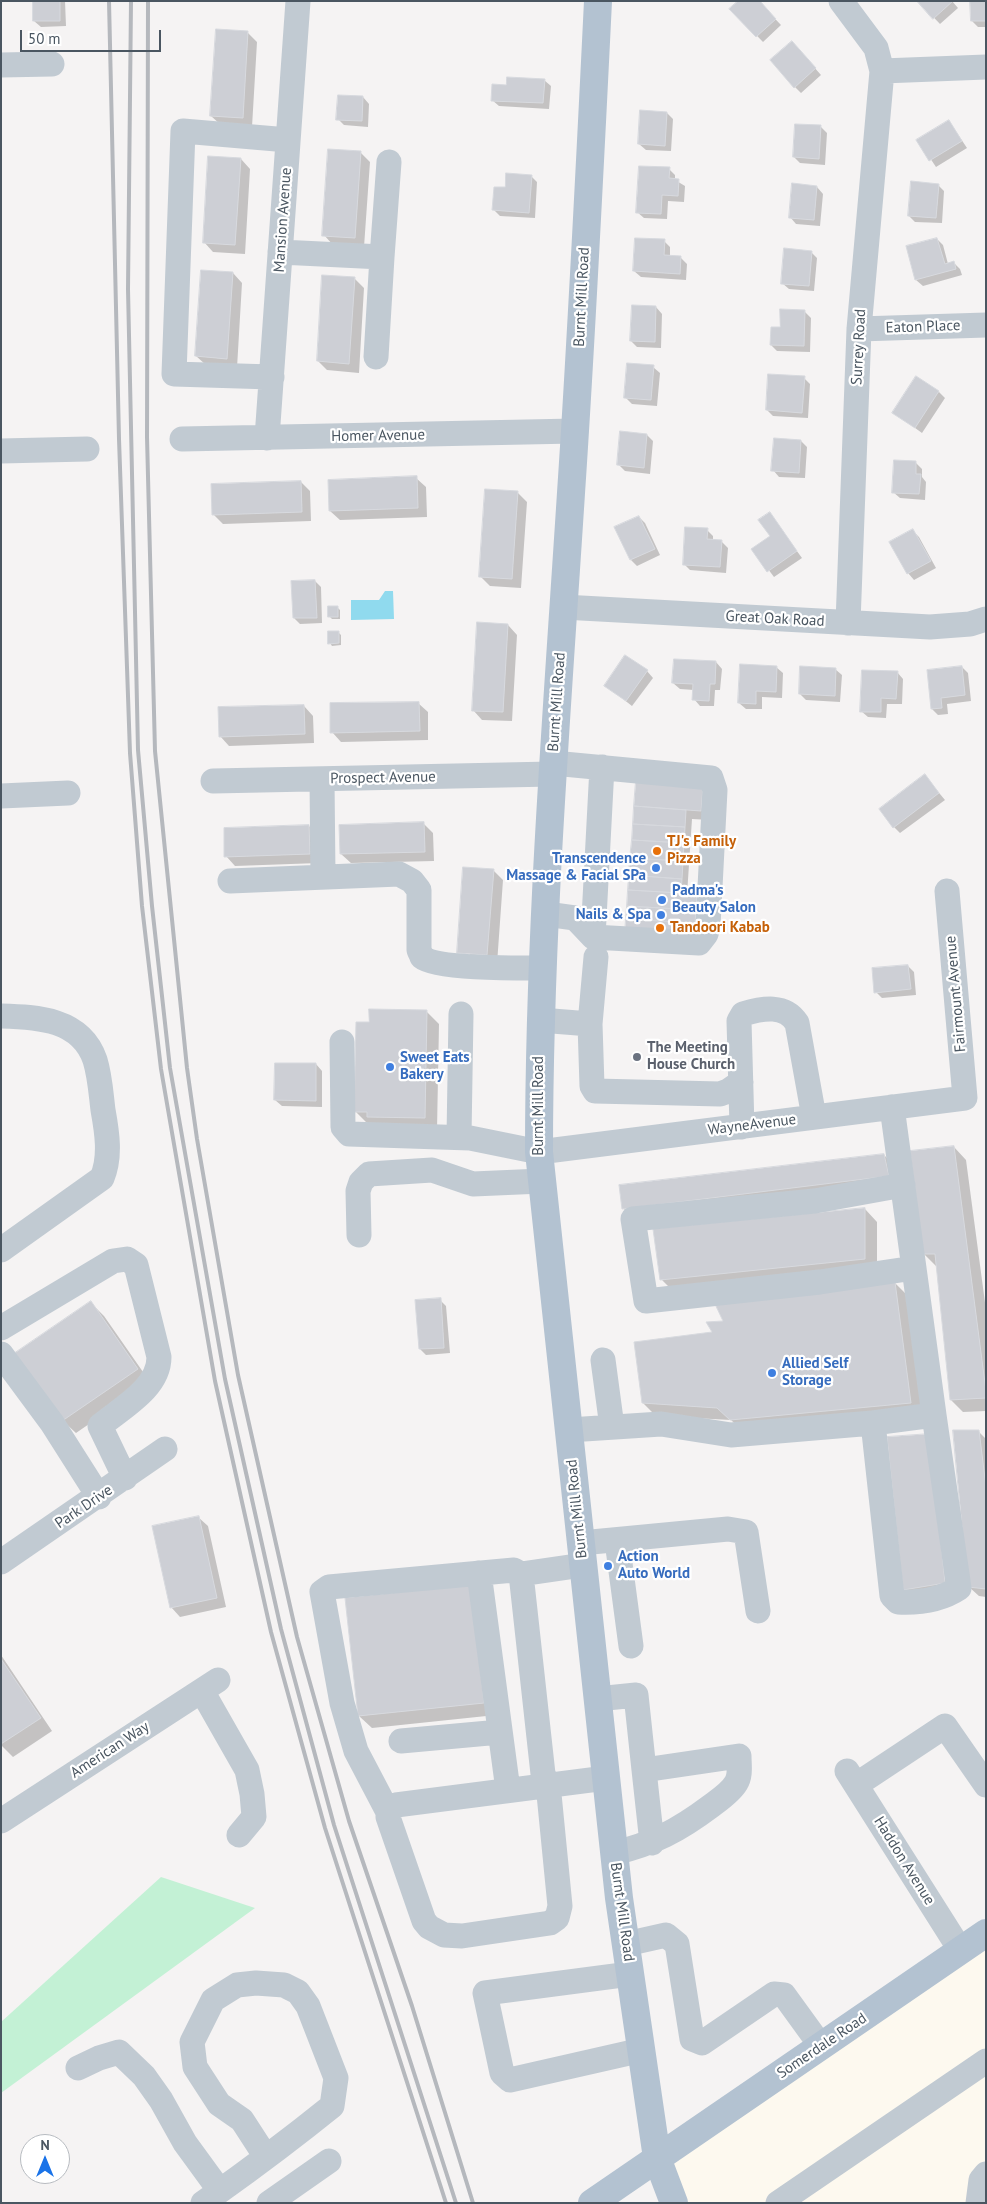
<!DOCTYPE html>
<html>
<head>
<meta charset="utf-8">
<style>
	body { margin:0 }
	#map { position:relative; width:987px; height:2204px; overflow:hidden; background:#f5f3f3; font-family:"PT Sans",sans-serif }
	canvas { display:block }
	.frame { position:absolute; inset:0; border:2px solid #4a5661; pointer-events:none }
	.north { position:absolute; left:20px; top:2134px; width:50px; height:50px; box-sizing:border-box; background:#fff; border:1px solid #b7bbc0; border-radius:50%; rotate:0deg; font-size:14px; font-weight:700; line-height:20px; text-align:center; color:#4a5661 }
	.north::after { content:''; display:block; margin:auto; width:18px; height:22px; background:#1a73e8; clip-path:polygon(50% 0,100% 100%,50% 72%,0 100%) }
	.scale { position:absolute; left:20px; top:30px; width:141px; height:22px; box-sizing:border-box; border:2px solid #4a5661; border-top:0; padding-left:6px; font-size:15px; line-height:18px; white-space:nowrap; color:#4a5661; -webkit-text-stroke:4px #fff; paint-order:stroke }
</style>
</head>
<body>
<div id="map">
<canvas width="987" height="2204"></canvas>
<div class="frame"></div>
<div class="north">N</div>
<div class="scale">50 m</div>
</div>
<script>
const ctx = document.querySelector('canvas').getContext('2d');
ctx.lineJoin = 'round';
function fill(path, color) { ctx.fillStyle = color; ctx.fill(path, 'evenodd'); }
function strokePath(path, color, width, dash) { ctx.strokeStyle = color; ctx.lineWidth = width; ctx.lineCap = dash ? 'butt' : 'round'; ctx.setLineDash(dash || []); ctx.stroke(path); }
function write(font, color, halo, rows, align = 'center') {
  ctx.font = font + ' "PT Sans",sans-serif'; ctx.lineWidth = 4.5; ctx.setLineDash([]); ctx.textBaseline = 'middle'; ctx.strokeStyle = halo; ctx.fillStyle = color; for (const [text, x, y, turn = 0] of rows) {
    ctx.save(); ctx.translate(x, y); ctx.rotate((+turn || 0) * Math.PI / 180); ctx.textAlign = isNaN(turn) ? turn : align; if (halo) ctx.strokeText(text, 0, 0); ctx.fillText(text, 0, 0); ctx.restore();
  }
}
fill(new Path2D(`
	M986,1933V2203H674L657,2158Z`), '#fdf9ef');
fill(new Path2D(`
	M161,1877L255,1908L1,2093V2022Z`), '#c3f1d5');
fill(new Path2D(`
	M385,591H393L394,619L351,620V600H379Z`), '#90daee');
fill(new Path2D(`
	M34,1H65L66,26L41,27L34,21Z
	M758,1L781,25L763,42L731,9Z
	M918,1H952L958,8L940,24Z
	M986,1V27H978L972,21Z
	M248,33L257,42L252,127L221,125L211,116Z
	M798,49L821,75L801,93L795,87Z
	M544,80L551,86L549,109L499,106L492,100L508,86Z
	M363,97L369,104L368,127L344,125L338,119Z
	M667,113L673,119L671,151L646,150L639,144Z
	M949,121L967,148L936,167L918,140Z
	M821,127L827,133L825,165L800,163L794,157Z
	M360,152L370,162L364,247L333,245L324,235Z
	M241,159L250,169L245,254L213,252L204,242Z
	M669,169L675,175V180L685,186L684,202L668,201L667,219L644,218L637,212Z
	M531,176L537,182L535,218L500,216L494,210L506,188Z
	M938,185L944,191L942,223L915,222L909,216Z
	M817,187L823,194L820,226L796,224L790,217Z
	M937,239L943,245L948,264L954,263L960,269L962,275L923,286L916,280Z
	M664,241L670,247V257L681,258L687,264L686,280L641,277L634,271Z
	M811,252L817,258L814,291L789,289L782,283Z
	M233,273L242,283L237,368L206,365L196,356Z
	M354,278L364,288L359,373L327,370L318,361Z
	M656,307L662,314L661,348L637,347L631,341Z
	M805,312L811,318L810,352L777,351L771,345L781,328Z
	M653,367L660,373L657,406L632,404L626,398Z
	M804,378L810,384L808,418L773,416L767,410Z
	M939,392L945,398L922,433L893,412Z
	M647,435L653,441L650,474L625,471L619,465Z
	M801,441L807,447L805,478L779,477L773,470Z
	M916,463L922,469V477L926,482L925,500L900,498L893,492Z
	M416,478L426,487L427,517L340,520L330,511Z
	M301,482L310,491L311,521L223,524L213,514Z
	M517,492L527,502L521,588L490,586L480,576Z
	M769,513L802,558L774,577L753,549L772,537Z
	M639,517L645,523L660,555L637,566L631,560L616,528Z
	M707,530L713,536V541H721L728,548L726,573L690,570L684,564Z
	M912,530L919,537L936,568L914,580L908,573L891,542Z
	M315,581L321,587L322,623L300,624L294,618Z
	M337,607L340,610V619H332L330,617Z
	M508,625L517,635L512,721L482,720L473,710Z
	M338,632L341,635V645L332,646L330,643Z
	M716,662L722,669L720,690H715L714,706H700L694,699V690L680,689L673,683Z
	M776,667L783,673L782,698L762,697V709H746L739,703Z
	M962,667L968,673L971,701L947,704L948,714L938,715L932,709Z
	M835,669L842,675L840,702L806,700L800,694Z
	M647,671L653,678L632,706L605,685Z
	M897,672L903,679L902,704H887L886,718L868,717L861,711Z
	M418,703L428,712V740L341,742L332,732Z
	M304,706L313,716L314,743L229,746L220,736Z
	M925,776L945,800L900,833L894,827Z
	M637,782L703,787L710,820L692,819L687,895L696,896L702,902L700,942L626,932Z
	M423,823L433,833L434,861L351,863L341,854Z
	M309,826L318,836L319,863L235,866L226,856Z
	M493,870L503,880L497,964L468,962Z
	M908,966L914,972L916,995L882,998L876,992Z
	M426,1011L439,1024L437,1130L368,1124L356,1112L370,1024Z
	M316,1064L322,1071V1107L282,1106L275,1100Z
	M954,1147L966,1160L986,1310V1411L963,1412L951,1400L937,1267L924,1254Z
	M884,1155L897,1168L901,1189L636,1221L623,1208Z
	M865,1209L877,1222V1271L674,1292L662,1280Z
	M895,1283L908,1296L923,1416L744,1432L731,1420L656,1416L643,1403L725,1322Z
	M440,1300L446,1306L450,1353L426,1355L420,1349Z
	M91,1303L104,1316L150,1382L76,1433L63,1421Z
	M978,1431L986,1439V1597L979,1596L969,1587Z
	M888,1439L958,1595L904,1590Z
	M198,1517L208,1526L226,1607L180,1617L171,1607Z
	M483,1599L496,1715L372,1728L359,1716Z
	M1,1655L52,1731L13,1757L1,1745Z`), '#0003');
const building = new Path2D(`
	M33,1H60V21H33Z
	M738,1H760L776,19L756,37L729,9Z
	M917,1H953L933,19Z
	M970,1H986V21H971Z
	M216,29L248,31L243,118L210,116Z
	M792,41L816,68L794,88L770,60Z
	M507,77L545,79L543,103L491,101L492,84L506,85Z
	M338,95L363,96L362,121L336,120Z
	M640,110L667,112L665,146L638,144Z
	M949,120L962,141L929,161L916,140Z
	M795,124L821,125L819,159L793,157Z
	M328,149L361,151L355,238L322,236Z
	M208,156L241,158L235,245L203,243Z
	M639,166L670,167L669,178L679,179L678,196L662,195L661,214L636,213Z
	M506,173L532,175L529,213L492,210L494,187H505Z
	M911,181L939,184L936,218L908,216Z
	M792,183L817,186L814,220L789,218Z
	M635,238L665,239L664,255L681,256L680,274L633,271Z
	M937,238L945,264L954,261L956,269L915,280L906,246Z
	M784,248L812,251L809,286L781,284Z
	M201,270L233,272L227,359L195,356Z
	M322,275L355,277L349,364L317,361Z
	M632,305L656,306L655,342L630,341Z
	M780,309L805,310L804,346L770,345L771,327H780Z
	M627,363L654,365L651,400L624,398Z
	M768,374L805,376L802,413L766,410Z
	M916,376L939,391L915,428L892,413Z
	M620,431L647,434L644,468L617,465Z
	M774,438L801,440L799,473L771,471Z
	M894,460L916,461V474H921L919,494L892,493Z
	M417,476L418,508L329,511L328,480Z
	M301,481L302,512L212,515L211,484Z
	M485,489L518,491L512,579L479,577Z
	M770,512L797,551L767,572L751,549L770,536L758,520Z
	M639,516L655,549L630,560L614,527Z
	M685,527L708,528L707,539L722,540L720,567L683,565Z
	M913,529L931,561L907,574L889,542Z
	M315,580L317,618H293L291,581Z
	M328,606H338V617H328Z
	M477,622L508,624L503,712L472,711Z
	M328,631H339V643L328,644Z
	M625,655L648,670L626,701L604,686Z
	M674,659L716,661L715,684H710L709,701L692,700L693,684L672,683Z
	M740,664L777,666L776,692L756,691V704L738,703Z
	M800,666L836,668L835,696L799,694Z
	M962,666L965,695L941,698L942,708L931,709L927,670Z
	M862,670L898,671L896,699L881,698V712H860Z
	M419,702L420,731L330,733V703Z
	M304,705L305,734L219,737L218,707Z
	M925,774L939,793L893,828L879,809Z
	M636,781L703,786L701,811L634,806Z
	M634,806L686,810L685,827L633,824Z
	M424,822L425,852L340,854L339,825Z
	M633,824L685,827L684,843L632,840Z
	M309,825L310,854L224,857V828Z
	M632,840L684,843L683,861L630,858Z
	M630,858L683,861L682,879L629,875Z
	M463,867L494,869L487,955L457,953Z
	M629,875L682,879L681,893L628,890Z
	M628,890L697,894L696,910L627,906Z
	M627,906L696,910L695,923L626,919Z
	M626,919L695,923L694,937L625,932Z
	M908,965L911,989L874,993L872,968Z
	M369,1009L427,1010L425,1118L367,1117V1112H354L356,1022H369Z
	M275,1063H316V1101L274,1100Z
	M954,1146L986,1391V1398L950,1400L935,1254H923L910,1151Z
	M884,1154L889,1176L622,1209L619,1185Z
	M865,1208V1259L660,1280L653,1229Z
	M895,1282L911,1403L730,1420L717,1408L642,1403L634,1342L712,1332L706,1322L723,1321L714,1302Z
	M441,1298L444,1348L419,1349L415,1300Z
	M91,1301L138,1369L62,1421L15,1353Z
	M953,1430H979L986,1487V1589L968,1587Z
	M930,1434L945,1583L903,1590L887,1437Z
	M199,1516L217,1598L170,1608L152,1526Z
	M471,1585L484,1703L358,1716L345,1598Z
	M1,1659L41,1718L1,1744Z`);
fill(building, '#cdcfd5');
strokePath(building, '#d7d9de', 1);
strokePath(new Path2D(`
	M841,1L876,48L882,71L859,329L848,623
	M1,65L52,64
	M882,71L986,67
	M280,252L382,257L389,162
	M859,329L986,325
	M376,357L382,257
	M272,377L174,374L183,131L288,140
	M267,438L298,1
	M182,439L575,431
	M1,451L87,449
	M563,607L930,627L970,624L986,619
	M322,779L323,876
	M213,781L552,774
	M1,796L68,793
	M230,881L399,874L412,881L419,890V950C419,951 422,956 422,957C436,969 522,968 543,968
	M546,914L575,918L593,937L699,943L706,934L708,926L715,790L711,778L553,763
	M593,937L602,767
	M1,1016C38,1017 81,1019 95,1060C100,1076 101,1094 103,1110C107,1132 111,1157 102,1178L1,1250
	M540,1020L590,1024L592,1086L595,1091L720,1094L728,1091L741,1082
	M590,1024L596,957
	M342,1042L343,1127L349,1134L470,1138L539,1152L965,1098L947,891
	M742,1127L739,1021L743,1014C763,1008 785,1004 797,1023L814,1117
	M459,1137L461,1014
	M903,1185L815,1201L633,1219L646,1301L820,1282L914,1268
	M359,1235L358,1191L361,1182L369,1174L432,1170L473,1184L542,1181
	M1,1328L113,1261L127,1259L136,1265L159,1357C159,1388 123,1407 100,1426L125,1478
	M1,1354L52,1423L99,1497
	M603,1360L612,1427
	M873,1423L892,1596L898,1602C919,1603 941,1600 959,1588L934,1415
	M569,1430L661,1424L731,1435L873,1423L934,1415L892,1107
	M617,1541L631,1646
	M581,1543L728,1529L746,1532L758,1611
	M1,1562L165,1449
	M479,1573L508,1790
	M521,1574L543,1774L548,1784L560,1906L557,1918L550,1923L462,1936L444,1935L429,1927L424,1921L388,1817V1812L396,1805L606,1778
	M202,1691L247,1770L252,1794L254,1817L239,1835
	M597,1699L636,1695L644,1770L739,1756C739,1765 741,1775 736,1783C731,1792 719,1800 711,1806C679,1830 653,1844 614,1853
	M401,1741L500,1732
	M644,1770L652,1843
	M847,1771L961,1951
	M856,1785L945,1726L986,1785
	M388,1812L356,1751L342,1703L322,1592L329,1587L514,1570L521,1574L583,1565
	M1,1821L218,1680
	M626,1944L666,1935L677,1944L692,2039L702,2043L774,1994L784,1995L821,2046
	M630,1974L485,1993L502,2073L510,2080L642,2050
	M78,2068L99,2058L119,2052L144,2076L161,2100L185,2143L220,2191
	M203,2203C247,2172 290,2140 332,2106L336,2078L308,2006L298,1992L284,1985L256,1983L237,1985L213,2000L192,2042L195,2067L219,2104L242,2120L266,2157
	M269,2203L329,2161
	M778,2203L986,2061
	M978,2203L981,2180L986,2174`), '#c1cad2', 25);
strokePath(new Path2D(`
	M598,1C590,165 582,329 571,493C557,712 539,932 539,1152L619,1898L657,2158L674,2203
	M592,2203L986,1933`), '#b3c2d1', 28);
strokePath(new Path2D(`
	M109,1L119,439L130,753L142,906L161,1069L215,1381L271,1632L325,1828L446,2203
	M131,1L128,289L138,750L152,906L170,1068L225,1379L281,1629L334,1825L456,2203
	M148,1L147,437L155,751L187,1068L197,1139L238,1375L297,1637L349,1821L412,2006L473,2203`), '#b5b8bd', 4);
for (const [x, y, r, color] of [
	[657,851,5,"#e8710a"],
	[656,868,5,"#3f7fe0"],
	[662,900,5,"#3f7fe0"],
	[661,915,5,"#3f7fe0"],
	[660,928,5,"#e8710a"],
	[637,1057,5,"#6b7280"],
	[390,1067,5,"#3f7fe0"],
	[772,1373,5,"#3f7fe0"],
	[608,1566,5,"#3f7fe0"]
]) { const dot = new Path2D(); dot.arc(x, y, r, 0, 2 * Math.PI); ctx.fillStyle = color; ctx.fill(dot); strokePath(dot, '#fff', 2); }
write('15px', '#4a5661', '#fff', [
	["Mansion Avenue",283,220,-86],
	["Burnt Mill Road",582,297,-87],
	["Eaton Place",923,327,-2],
	["Surrey Road",859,347,-87],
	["Homer Avenue",378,436,-1],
	["Great Oak Road",775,619,3],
	["Burnt Mill Road",557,702,-86],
	["Prospect Avenue",383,778,-1],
	["Fairmount Avenue",956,994,-95],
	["Burnt Mill Road",539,1106,-90],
	["WayneAvenue",752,1125,-7],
	["Park Drive",84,1507,-34],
	["Burnt Mill Road",577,1509,-96],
	["American Way",110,1750,-33],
	["Haddon Avenue",904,1861,58],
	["Burnt Mill Road",622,1912,82],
	["Somerdale Road",822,2046,-34]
]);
write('bold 15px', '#c56008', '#fff', [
	["TJ's Family",667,842],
	["Pizza",667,859],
	["Tandoori Kabab",670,928]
], 'left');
write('bold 15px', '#366cbe', '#fff', [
	["Transcendence",646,859,"right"],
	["Massage & Facial SPa",646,876,"right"],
	["Padma's",672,891],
	["Beauty Salon",672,908],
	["Nails & Spa",651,915,"right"],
	["Sweet Eats",400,1058],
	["Bakery",400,1075],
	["Allied Self",782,1364],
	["Storage",782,1381],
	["Action",618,1557],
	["Auto World",618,1574]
], 'left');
write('bold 15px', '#5b616d', '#fff', [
	["The Meeting",647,1048],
	["House Church",647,1065]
], 'left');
</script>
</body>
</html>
